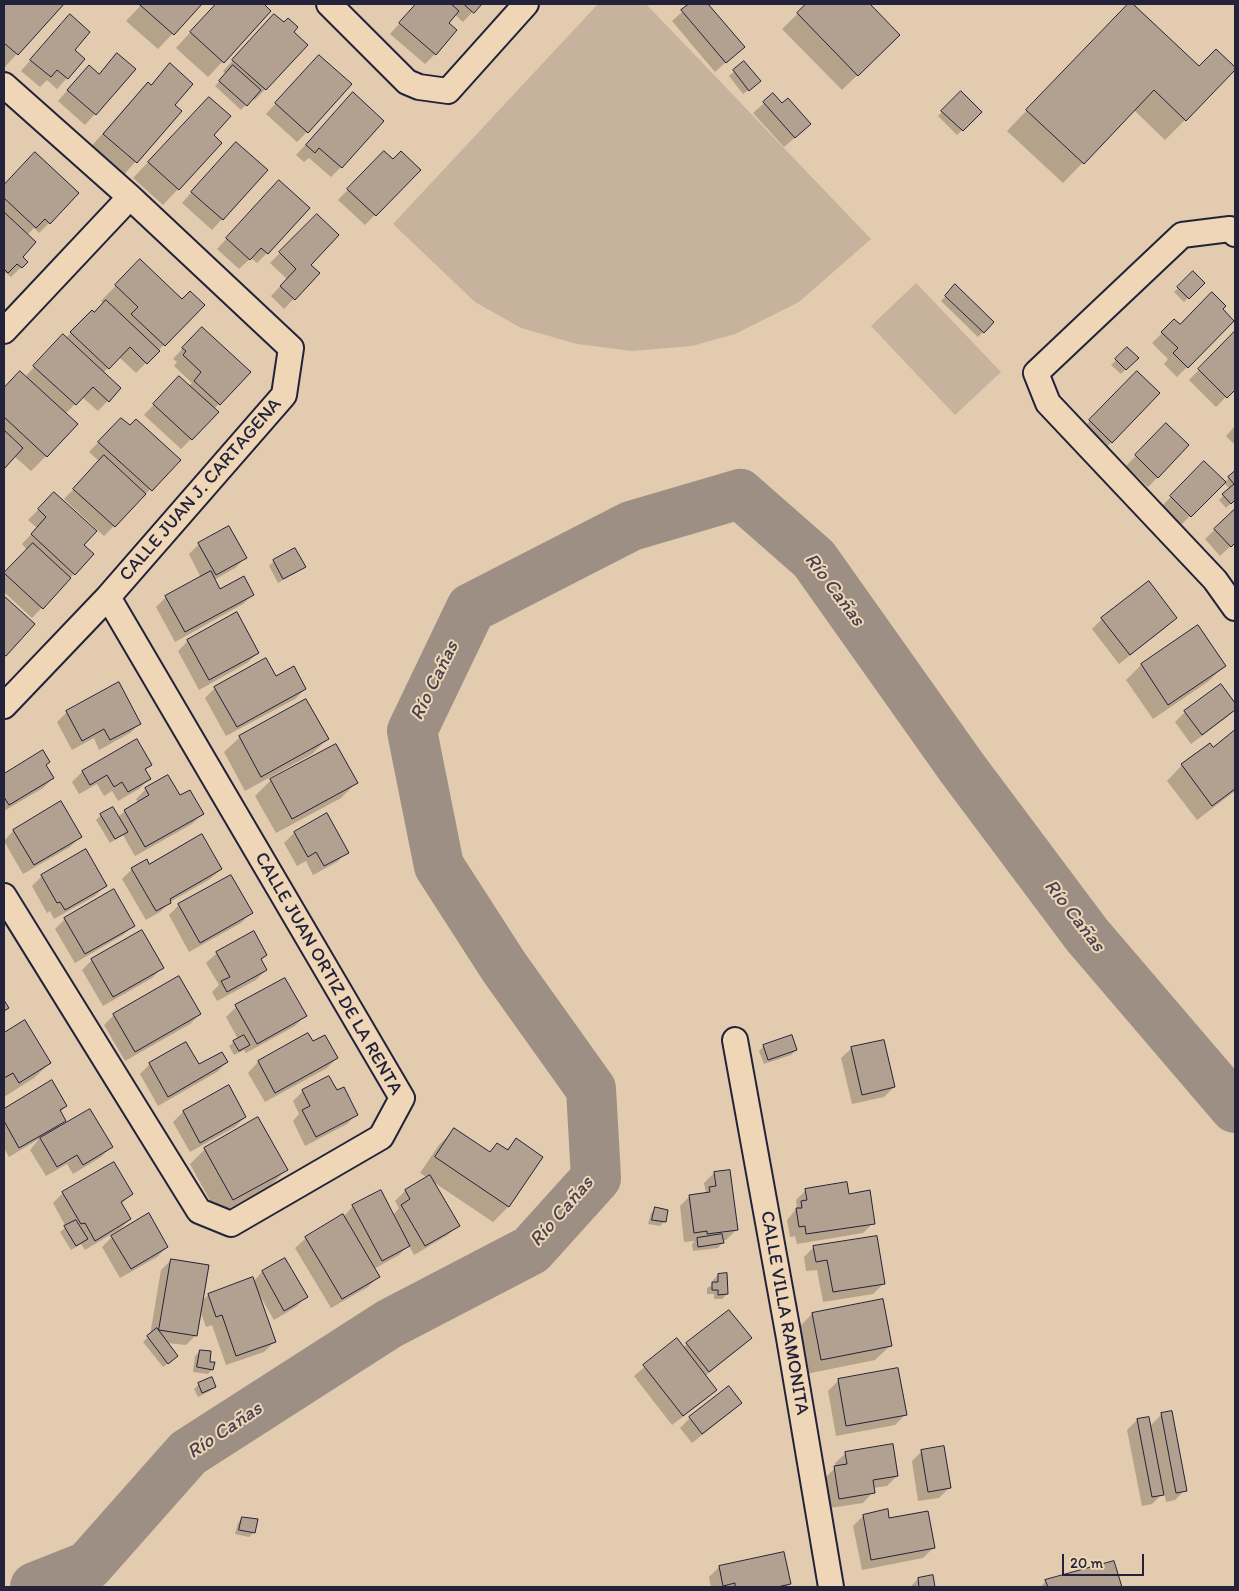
<!DOCTYPE html>
<html>
<head>
<meta charset="utf-8">
<style>
	body { margin:0 }
	#map { position:relative; width:1239px; height:1591px; overflow:hidden; background:#e2cbae; font-family:Itim,sans-serif }
	canvas { display:block }
	.frame { position:absolute; inset:0; border:5px solid #22223b; pointer-events:none }
	.scale { position:absolute; left:1062px; top:1554px; width:82px; height:22px; box-sizing:border-box; border:2px solid #22223b; border-top:0; padding-left:6px; font-size:15px; line-height:18px; white-space:nowrap; color:#22223b; -webkit-text-stroke:4px #eed6b6; paint-order:stroke }
</style>
</head>
<body>
<div id="map">
<canvas width="1239" height="1591"></canvas>
<div class="frame"></div>
<div class="scale">20 m</div>
</div>
<script>
const ctx = document.querySelector('canvas').getContext('2d');
ctx.lineJoin = 'round';
function fill(path, color) { ctx.fillStyle = color; ctx.fill(path, 'evenodd'); }
function strokePath(path, color, width, dash) { ctx.strokeStyle = color; ctx.lineWidth = width; ctx.lineCap = dash ? 'butt' : 'round'; ctx.setLineDash(dash || []); ctx.stroke(path); }
function write(font, color, halo, rows, align = 'center') {
  ctx.font = font + ' Itim,sans-serif'; ctx.lineWidth = 4; ctx.setLineDash([]); ctx.textBaseline = 'middle'; ctx.strokeStyle = halo; ctx.fillStyle = color; for (const [text, x, y, turn = 0] of rows) {
    ctx.save(); ctx.translate(x, y); ctx.rotate((+turn || 0) * Math.PI / 180); ctx.textAlign = isNaN(turn) ? turn : align; if (halo) ctx.strokeText(text, 0, 0); ctx.fillText(text, 0, 0); ctx.restore();
  }
}
fill(new Path2D(`
	M598,4H646L871,239L799,302L735,334L692,346L632,351L577,344L521,328L475,302L393,224Z
	M916,283L1001,372L955,415L871,326Z`), '#c6b29d');
fill(new Path2D(`
	M4,4H62L4,68Z
	M142,4H201L158,49L126,21Z
	M216,4H262L270,11L208,77L176,48Z
	M417,4L426,5L480,4L463,22L454,14L447,23L435,54L425,64L390,34Z
	M691,4H707L743,47L715,72L672,21Z
	M808,4H868L899,35L842,90L782,29Z
	M1129,4L1199,68L1185,120L1165,140L1134,110L1063,183L1007,131Z
	M60,26L73,50L84,59L57,89L47,80L40,87L21,71Z
	M264,26L293,32L307,45L255,100L253,97L241,110L215,86L226,74L223,71Z
	M117,54L134,69L85,125L58,101L79,77L98,75Z
	M744,63L754,86L743,94L729,76Z
	M170,65L173,105L180,111L121,178L88,150L133,99L148,84L150,86Z
	M309,66L307,132L297,142L266,114Z
	M961,93L980,112L957,135L938,116Z
	M773,95L782,105L799,134L784,147L753,113Z
	M343,104L341,167L331,177L309,158L304,162L296,155Z
	M194,114L221,143L163,205L133,178Z
	M384,152L393,161L419,170L365,225L338,200Z
	M226,154L266,171L212,230L182,203Z
	M25,164L49,223L39,233L34,228L27,235L21,257L26,262L11,277L6,273L4,275V186Z
	M269,192L267,253L257,263L251,258L239,269L217,249Z
	M317,215L309,265L319,273L284,309L271,296L287,279L270,263Z
	M1193,273L1203,283L1184,302L1174,292Z
	M125,276L182,301L203,305L136,373L119,357L103,373L120,388L98,411L82,397L65,414L46,456L31,471L14,456L4,467V389L20,373L25,377L53,346L66,338L92,312L94,314L104,304L101,301Z
	M955,286L993,322L978,337L941,301Z
	M1221,309L1233,321L1177,377L1164,364L1168,359L1152,343L1174,321L1180,326Z
	M1235,333V388L1216,407L1189,380Z
	M192,338L249,372L214,409L191,439L181,449L144,415L169,388L189,386L192,383L174,366L177,362L173,359Z
	M1127,349L1137,358L1121,374L1111,365Z
	M1137,373L1159,393L1102,452L1080,431Z
	M1166,425L1158,477L1148,487L1126,466Z
	M1235,426V445L1226,436Z
	M111,429L179,460L104,536L64,499L100,462L89,452Z
	M1204,463L1224,482L1180,526L1161,507Z
	M1235,472V499L1226,508L1219,500L1230,489L1224,483Z
	M54,494L82,545L74,574L32,618L4,592V575L27,550L22,544L37,528L28,520Z
	M1235,510V542L1220,556L1205,539Z
	M199,544L245,558L235,568L214,580L220,590L253,594L243,604L175,642L156,607L166,597L201,578L189,554Z
	M274,561L304,566L299,571L278,583L269,566Z
	M4,597L33,625L4,656Z
	M1175,617L1165,628L1119,664L1092,629L1102,619Z
	M1198,627L1224,666L1209,681L1153,719L1126,680L1141,665Z
	M188,641L258,653L247,663L199,690L178,651Z
	M275,678L305,689L295,699L226,736L205,698L215,688Z
	M1221,685L1235,705V709L1227,717L1191,744L1175,722L1185,712Z
	M67,712L140,723L130,733L99,750L94,738L72,750L57,722Z
	M1235,732V791L1197,820L1167,781L1182,765L1210,744L1213,748Z
	M240,737L327,739L312,754L245,791L224,752Z
	M137,740L151,765L144,771L149,779L139,789L118,801L112,791L104,796L97,784L79,794L72,782L82,772Z
	M335,745L356,783L341,798L276,833L255,796L271,780Z
	M42,752L45,765L53,778L43,788L4,811V775Z
	M146,789L180,797L202,814L192,824L135,856L123,835L110,843L96,820L101,815L118,817L125,811L138,803L136,799Z
	M60,803L80,837L70,847L23,874L4,841L13,831Z
	M294,833L347,852L337,862L313,875L306,861L297,866L284,843Z
	M85,851L105,886L95,896L54,919L50,911L47,913L32,886L42,876Z
	M149,865L221,869L210,879L170,902L160,912L146,920L122,879L132,869Z
	M179,905L251,913L241,923L189,952L169,915Z
	M65,919L134,925L123,935L75,963L55,929Z
	M253,933L266,955L261,960L266,970L256,980L217,1001L212,992L219,985L206,963L217,953Z
	M92,960L162,968L152,978L103,1006L82,970Z
	M179,978L200,1014L190,1024L125,1061L104,1025L114,1015Z
	M236,1007L305,1016L295,1026L246,1053L244,1050L234,1055L229,1046L238,1039L226,1017Z
	M25,1022L50,1063L34,1078L4,1097V1034Z
	M307,1035L312,1043L337,1058L327,1068L265,1102L248,1073L258,1062Z
	M764,1046L796,1050L791,1055L764,1064L759,1051Z
	M852,1048L894,1087L884,1097L852,1104L841,1058Z
	M227,1062L217,1072L158,1106L140,1074L150,1064L199,1066Z
	M51,1082L66,1106L60,1112L64,1120L55,1130L111,1147L101,1157L73,1174L67,1164L46,1176L30,1150L39,1139L9,1157L4,1148V1110Z
	M228,1087L245,1117L235,1127L190,1152L173,1122L183,1112Z
	M303,1091L336,1092L357,1114L347,1124L305,1146L293,1121L299,1114L293,1101Z
	M454,1130L489,1153L498,1144L506,1150L516,1140L542,1157L508,1207L493,1222L432,1181L458,1225L448,1235L414,1255L409,1245L399,1255L374,1269L378,1277L368,1287L331,1308L295,1248L306,1238L344,1216L353,1206L393,1215L399,1208L395,1201L405,1191L428,1178L420,1173L439,1145Z
	M205,1149L286,1170L271,1185L218,1215L190,1164Z
	M113,1164L131,1194L121,1204L130,1219L120,1229L85,1250L81,1244L71,1250L60,1232L66,1227L53,1203L63,1193Z
	M714,1173L736,1230L726,1240H722V1243L718,1248L693,1251L692,1244L695,1241L684,1242L680,1206L690,1196L704,1194L706,1193L704,1183Z
	M806,1190L848,1195L873,1223L863,1233L797,1244L795,1236L790,1237L787,1220L797,1208L796,1200Z
	M655,1209L665,1221L660,1226L648,1224L651,1213Z
	M112,1237L167,1247L157,1257L120,1278L102,1247Z
	M814,1247L883,1284L873,1294L823,1302L817,1270L806,1271L804,1257Z
	M171,1260L201,1302L208,1295L253,1282L262,1272L284,1260L306,1297L296,1307L274,1320L258,1292L274,1342L264,1352L226,1365L212,1325L206,1327L200,1310L196,1335L186,1345L167,1343L172,1360L163,1367L143,1342L150,1335L161,1270Z
	M718,1275L727,1294L722,1299H714V1294H707V1288L714,1284L713,1280Z
	M812,1314L891,1345L875,1360L806,1374L797,1329Z
	M750,1338L740,1348L705,1376L715,1389L705,1400L672,1425L634,1376L677,1340L683,1348L687,1344Z
	M200,1351L212,1369L208,1374L193,1372L195,1356Z
	M897,1370L905,1415L895,1425L836,1436L828,1391L838,1381Z
	M199,1384L215,1386L210,1391L198,1397L194,1389Z
	M740,1403L730,1413L692,1443L680,1428L690,1418Z
	M1162,1414L1185,1490L1175,1500L1166,1502L1164,1492L1152,1504L1142,1506L1127,1430L1137,1420L1150,1426Z
	M922,1451L949,1488L939,1498L918,1501L912,1461Z
	M846,1453L897,1476L887,1486L873,1488V1492L863,1503L830,1508L825,1478L836,1467L835,1463Z
	M863,1516L888,1520L933,1548L923,1558L862,1570L853,1526Z
	M242,1518L254,1532L249,1537L235,1534L238,1523Z
	M1114,1562L1121,1587H1040L1046,1581Z
	M719,1567L789,1584L786,1587H711L709,1577Z
	M932,1576L934,1587H910L918,1579Z`), '#0003');
strokePath(new Path2D(`
	M35,1587L88,1566L188,1453L389,1324L531,1250L596,1178L591,1089L504,967L439,866L412,731L471,608L631,526L740,494L814,559L962,768L1087,935L1235,1108`), '#9e8f85', 50);
const building = new Path2D(`
	M4,4H64L18,55L4,43Z
	M141,4H202L174,35L140,5Z
	M216,4H264L271,11L224,63L190,32Z
	M416,4H451L459,11L449,23L457,30L436,55L399,23Z
	M464,4H482L474,13Z
	M689,4H708L745,47L726,63L681,10Z
	M806,4H870L900,35L858,76L797,13Z
	M1128,4H1133L1199,66L1216,49L1235,67V70L1186,121L1154,90L1084,164L1026,110Z
	M70,14L90,32L75,50L85,59L68,79L57,70L51,77L30,60Z
	M274,14L284,22L288,18L298,27L294,32L308,45L266,90L232,60Z
	M117,53L136,69L96,115L67,90L89,65L99,74Z
	M319,55L352,84L308,133L275,103Z
	M744,61L761,81L749,91L733,70Z
	M170,63L193,84L175,105L182,111L137,163L103,134L148,82L151,85Z
	M233,65L261,90L247,106L219,81Z
	M961,91L982,112L963,131L941,111Z
	M353,92L384,121L342,168L319,148L315,153L306,145Z
	M773,93L782,103L788,98L811,124L795,138L763,102Z
	M209,97L231,116L214,135L222,143L179,190L148,162Z
	M236,142L268,170L223,220L191,192Z
	M384,151L393,159L401,151L421,170L376,216L347,189Z
	M35,152L79,193L50,224L45,219L36,228L4,198V185Z
	M279,180L310,208L268,254L261,248L250,260L226,238Z
	M4,212L36,242L23,257L28,262L22,268L17,264L8,273L4,269Z
	M317,214L339,235L311,265L320,273L295,300L280,286L296,269L279,252Z
	M140,259L182,299L190,291L205,305L165,346L131,314L138,307L115,285Z
	M1193,271L1205,283L1189,299L1177,287Z
	M955,284L994,322L984,333L945,296Z
	M1212,292L1226,306L1223,309L1234,321L1188,368L1173,353L1178,348L1161,332L1174,319L1180,324Z
	M106,300L160,351L147,364L130,347L109,369L70,332L92,310L94,312Z
	M202,327L251,372L220,405L194,381L201,372L183,355L186,351L182,348Z
	M1235,331V390L1227,398L1198,369Z
	M63,334L121,388L109,402L93,387L76,405L33,366Z
	M1127,347L1139,358L1126,370L1115,359Z
	M20,371L78,424L47,457L4,417V388Z
	M1137,371L1160,393L1112,443L1089,420Z
	M179,376L219,412L192,440L153,404Z
	M121,418L130,425L136,419L181,460L152,491L98,442Z
	M1166,423L1189,445L1158,478L1135,455Z
	M4,430L23,448L4,469Z
	M104,455L146,494L115,527L73,489Z
	M1204,461L1226,482L1191,517L1170,496Z
	M1235,471V500L1231,504L1222,494L1234,484L1228,477Z
	M54,492L97,531L84,545L94,554L75,575L31,534L46,517L38,509Z
	M1235,509V543L1231,547L1214,529Z
	M229,526L247,558L216,575L198,543Z
	M33,543L71,578L43,609L4,573Z
	M295,548L306,567L283,579L273,560Z
	M211,571L220,589L244,576L254,595L185,632L165,596Z
	M1149,581L1177,618L1130,655L1101,618Z
	M4,596L35,624L6,656L4,655Z
	M237,612L259,653L209,680L187,640Z
	M1198,625L1226,666L1168,705L1141,664Z
	M266,658L276,676L294,666L306,689L237,727L214,687Z
	M119,682L141,724L110,740L104,729L82,741L66,711Z
	M1221,684L1235,703V710L1202,735L1184,711Z
	M306,699L329,739L261,777L239,736Z
	M1235,730V789L1212,806L1181,764L1210,743L1213,747Z
	M137,739L152,765L145,769L151,779L128,792L122,782L114,787L107,775L90,785L82,771Z
	M336,744L358,783L292,819L270,779Z
	M43,750L50,762L46,765L54,778L9,805L4,797V774Z
	M168,775L180,795L190,790L204,814L145,847L124,810L149,795L145,788Z
	M61,801L82,837L34,865L13,830Z
	M113,807L128,832L115,839L100,814Z
	M327,813L349,853L324,866L316,852L308,857L294,832Z
	M202,834L222,869L170,899L171,903L156,911L131,868L147,859L149,864Z
	M86,849L107,886L65,910L60,902L57,903L41,875Z
	M231,875L253,913L200,943L178,904Z
	M114,889L135,926L85,954L64,918Z
	M142,930L164,968L113,997L91,959Z
	M254,931L267,955L261,959L267,970L227,992L221,981L230,977L216,952Z
	M179,976L201,1014L135,1052L113,1014Z
	M285,978L307,1016L257,1044L235,1005Z
	M4,1000L9,1008L4,1011Z
	M25,1020L51,1063L19,1083L13,1073L4,1078V1033Z
	M308,1033L313,1041L325,1035L338,1058L275,1093L258,1061Z
	M244,1035L250,1045L239,1051L233,1041Z
	M792,1035L797,1050L768,1060L763,1045Z
	M884,1040L895,1087L862,1095L851,1047Z
	M186,1042L199,1064L222,1052L228,1062L168,1097L149,1063Z
	M329,1076L337,1090L344,1087L358,1115L316,1137L302,1110L310,1106L302,1090Z
	M52,1080L67,1106L60,1110L66,1121L19,1148L4,1121V1109Z
	M229,1085L246,1117L200,1143L183,1111Z
	M90,1109L113,1147L83,1165L77,1155L57,1167L40,1138Z
	M258,1117L288,1170L233,1200L204,1148Z
	M454,1128L490,1152L497,1143L508,1150L516,1138L543,1157L509,1207L435,1157Z
	M114,1162L133,1194L121,1202L131,1219L95,1241L85,1223L81,1224L62,1192Z
	M730,1170L738,1230L707,1234V1231L694,1233L689,1195L710,1192L709,1187L716,1186L714,1172Z
	M430,1175L460,1226L425,1246L401,1205L410,1199L405,1190Z
	M847,1182L849,1194L870,1190L875,1224L806,1234L805,1226L799,1227L796,1208H802L801,1201L807,1200L805,1189Z
	M381,1190L410,1246L382,1261L352,1205Z
	M655,1207L668,1210L666,1222L652,1220Z
	M149,1213L168,1247L131,1269L111,1236Z
	M343,1214L380,1277L342,1299L305,1237Z
	M76,1220L88,1239L76,1246L64,1226Z
	M722,1234L724,1243L698,1247L697,1238Z
	M877,1236L885,1284L833,1292L827,1260L816,1262L813,1246Z
	M285,1258L308,1297L284,1311L262,1271Z
	M171,1259L209,1265L197,1336L159,1330Z
	M727,1273L728,1294L718,1295V1290H712V1282H718V1274Z
	M253,1277L276,1342L236,1356L222,1315L216,1317L208,1294Z
	M883,1299L892,1346L821,1360L812,1313Z
	M729,1310L752,1338L709,1372L686,1343Z
	M157,1328L178,1356L168,1364L147,1336Z
	M677,1338L717,1390L683,1416L643,1365Z
	M200,1350L211,1351L210,1362H215L213,1370L197,1367Z
	M898,1368L907,1415L846,1426L838,1379Z
	M212,1377L216,1387L202,1393L198,1383Z
	M729,1386L742,1403L702,1434L689,1417Z
	M1172,1411L1187,1491L1176,1493L1161,1413Z
	M1149,1417L1164,1495L1152,1497L1137,1419Z
	M893,1444L898,1476L873,1480L875,1493L839,1499L834,1466L847,1464L845,1452Z
	M944,1446L951,1488L928,1492L921,1450Z
	M888,1509L889,1518L928,1511L935,1548L871,1560L863,1515Z
	M242,1517L258,1519L255,1533L239,1530Z
	M784,1552L791,1584L777,1587H735V1583L723,1586L719,1566Z
	M1114,1561L1122,1587H1048L1045,1580Z
	M933,1575L935,1587H919L918,1578Z`);
fill(building, '#b2a191');
strokePath(building, '#22223b', 1);
const minor = new Path2D(`
	M329,4L407,82L419,87L448,91L526,4
	M4,85L130,197L291,348L284,395L108,597L4,706
	M1235,234L1230,229L1182,235L1036,373L1048,403L1215,580L1235,608
	M4,331L130,197
	M4,896L199,1211L231,1224L381,1137L402,1098L108,597
	M735,1040L789,1338L831,1587`);
strokePath(minor, '#22223b', 28);
strokePath(minor, '#eed6b6', 24);
write('19px', '#22223b', '#eed6b6', [
	["CALLE JUAN J. CARTAGENA",201,490,-49],
	["CALLE JUAN ORTIZ DE LA RENTA",328,974,60],
	["CALLE VILLA RAMONITA",784,1313,80]
]);
write('italic 20px', '#474351', '#eed6b6', [
	["Río Cañas",834,590,53],
	["Río Cañas",435,681,-64],
	["Río Cañas",1074,916,52],
	["Río Cañas",562,1212,-49],
	["Río Cañas",225,1431,-34]
]);
</script>
</body>
</html>
